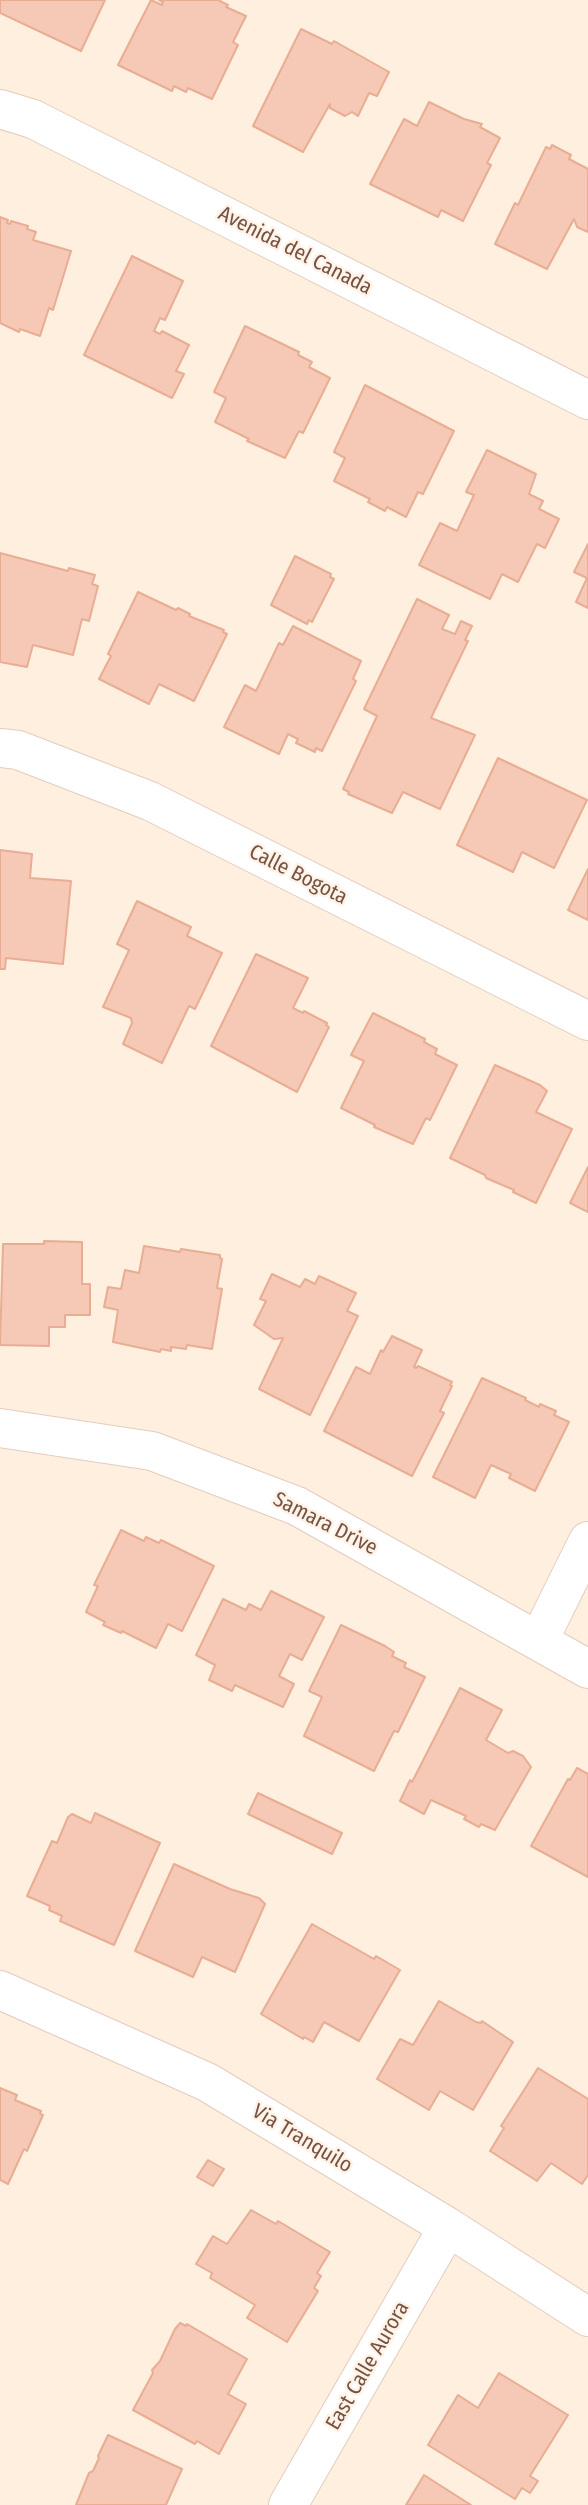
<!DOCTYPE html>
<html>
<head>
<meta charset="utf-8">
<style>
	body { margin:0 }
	canvas { display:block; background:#feefdf }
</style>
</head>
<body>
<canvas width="588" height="2505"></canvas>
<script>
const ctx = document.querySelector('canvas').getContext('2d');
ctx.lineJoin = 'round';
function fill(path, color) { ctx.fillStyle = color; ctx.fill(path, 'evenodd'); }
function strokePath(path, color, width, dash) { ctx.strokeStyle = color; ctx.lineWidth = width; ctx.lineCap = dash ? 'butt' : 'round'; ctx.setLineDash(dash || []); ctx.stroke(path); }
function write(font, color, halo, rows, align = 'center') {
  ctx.font = font + ' "Fira Sans Condensed",sans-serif'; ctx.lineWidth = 5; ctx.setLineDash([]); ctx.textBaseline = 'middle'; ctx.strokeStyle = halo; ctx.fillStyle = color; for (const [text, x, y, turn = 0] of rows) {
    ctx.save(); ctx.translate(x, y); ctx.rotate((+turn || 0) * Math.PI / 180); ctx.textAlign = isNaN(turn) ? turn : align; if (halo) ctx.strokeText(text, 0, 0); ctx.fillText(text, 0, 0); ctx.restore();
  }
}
const building = new Path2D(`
	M0,0H105L81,51L0,13Z
	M151,0L162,5L163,2L159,0H218L228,5L226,7L246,16L233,42L238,45L212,99L188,88L186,92L174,86L172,91L118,65Z
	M301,29L332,44L334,41L389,72L377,96L369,93L358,116L352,112L345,116L330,108V104L303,152L253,126Z
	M429,102L464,119L482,124L480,127L500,138L487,163L491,165L463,221L441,210L438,217L370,184L404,119L417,126Z
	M552,145L571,155L569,159L588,169V232L577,227L574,219L547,269L495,244L515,203L518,205L546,147L550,149Z
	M0,217L8,220L7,223L10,224L11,221L28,226L27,229L36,232L33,240L71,251L53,310L49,308L40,336L20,329L19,332L0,323Z
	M132,256L183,281L165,320L160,318L154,331L160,334L162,331L189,345L176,371L184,374L172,398L84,355Z
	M245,326L299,352L298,355L312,362L309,367L330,378L303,433L299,431L285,458L247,441L249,439L215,422L226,398L214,392Z
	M365,385L454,431L423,494L418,492L406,517L387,507L385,511L368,502L370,499L334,481L345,458L334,452Z
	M487,450L536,474L529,494L543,501L539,509L559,519L545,548L537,544L518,582L502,574L490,599L419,565L440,523L457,531L474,495L466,492Z
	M588,544V608L576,602L587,578L574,572Z
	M0,553L68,571L69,568L95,575L92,584L98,586L89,621L82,619L73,655L33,645L27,667L0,662Z
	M295,556L331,574L330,577L334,579L312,622L309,620L307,624L271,605Z
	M138,592L176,610L178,608L190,614L189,616L224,630L223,632L227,634L194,701L159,684L149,704L99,679L111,656L108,654Z
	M417,599L449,615L442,629L455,634L461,621L472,626L465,640L468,641L431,718L475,735L440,809L403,792L392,813L348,794L349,792L343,789L377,716L364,709Z
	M293,626L361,661L353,679L356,681L322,751L316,748L315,752L296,743L298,739L288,734L279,754L224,727L245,685L256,691L279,643L283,645Z
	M498,758L587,800L554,868L522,852L513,872L457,845Z
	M0,850L32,854L30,878L71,881L63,964L6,958L5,969H0Z
	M588,869V920L568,910Z
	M137,901L191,927L187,936L222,953L195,1009L189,1006L162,1063L123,1044L132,1023L131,1018L103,1007L129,950L117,944Z
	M256,954L308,978L293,1008L303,1013L304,1011L327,1023L326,1025L329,1027L297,1092L211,1046Z
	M373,1013L425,1039L424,1042L437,1049L435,1054L457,1065L430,1120L426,1118L413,1144L374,1127L375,1125L341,1108L364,1061L351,1055Z
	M495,1065L540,1085L547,1091L536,1112L572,1129L536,1203L513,1192L514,1190L486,1178L485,1175L450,1158Z
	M588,1167V1212L570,1203Z
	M44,1241L82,1242V1284H90V1315H65V1327H49V1346L0,1345L3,1244H44Z
	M144,1246L180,1252L181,1249L220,1255V1258L222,1259L217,1288L222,1289L212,1349L187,1345L186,1349L171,1347V1351L161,1349L160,1352L113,1342L118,1310L104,1307L108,1287L121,1289L125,1270L139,1273Z
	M272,1274L300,1287L305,1279L315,1284L319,1276L356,1293L347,1311L358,1316L310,1415L259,1389L283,1338L274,1339L254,1325L266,1301L260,1299Z
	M392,1336L422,1350L414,1367L416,1368L418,1366L452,1382L450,1385L452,1386L440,1411L444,1413L412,1476L324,1431L356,1367L370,1374L381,1350L383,1352Z
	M482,1378L526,1398L525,1400L539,1407L540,1404L556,1411L554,1415L569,1422L535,1491L509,1478L511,1474L491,1465L475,1498L433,1477Z
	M121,1530L144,1541L146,1537L159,1543L161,1540L214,1566L182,1631L168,1624L156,1648L122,1631L121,1633L103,1625L105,1622L86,1612L98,1586L94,1585Z
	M271,1591L324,1617L302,1660L290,1654L279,1676L294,1684L283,1707L235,1685L232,1691L209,1680L215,1665L196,1655L223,1599L246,1610L249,1604L261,1610Z
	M341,1625L385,1646L394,1652L392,1656L406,1663L404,1667L425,1677L398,1732L394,1731L374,1771L304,1736L322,1697L309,1691Z
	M460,1688L502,1710L486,1740L508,1753L513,1751L523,1756L531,1767L495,1830L481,1824L479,1827L464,1819L466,1816L431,1800L424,1814L400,1801L410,1780L412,1782Z
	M577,1768L588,1774V1877L531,1846L568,1779L570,1780Z
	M258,1793L342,1833L332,1854L248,1814Z
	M95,1813L160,1843L114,1945L60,1921L62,1916L49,1910L50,1906L27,1896L52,1841L57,1843L68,1817L72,1814L91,1823Z
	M174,1864L230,1889L259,1898L265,1904L235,1972L202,1957L193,1977L135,1951Z
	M312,1924L374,1959L376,1956L400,1970L359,2041L324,2022L313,2042L304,2037L303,2039L261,2014Z
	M439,2001L476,2022L481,2023L482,2021L513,2042L473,2110L440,2091L429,2110L377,2079L400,2039L413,2045Z
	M538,2068L588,2099V2175L582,2184L551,2163L537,2181L490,2151L504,2128L501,2126Z
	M0,2088L17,2095L15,2100L41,2111L40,2114L43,2115L27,2151L24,2149L8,2184L0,2180Z
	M208,2160L224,2169L213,2186L197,2177Z
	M251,2210L276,2224L278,2221L330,2252L317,2273L321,2276L314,2288L318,2291L287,2342L247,2318L255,2305L210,2278L212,2273L196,2264L213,2236L227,2244Z
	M180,2323L186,2326L187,2324L247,2359L228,2394L246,2404L219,2454L197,2441L195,2444L133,2410L153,2373L152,2370L160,2361L175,2329Z
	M499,2373L568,2415L530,2476L538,2481L530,2493L522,2488L515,2499L428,2445L458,2395L478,2408Z
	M108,2435L182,2469L166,2505H76L89,2473L93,2471L99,2458L98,2456Z
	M424,2475L471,2505H406Z`);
fill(building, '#f5c9b5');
strokePath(building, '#e9ad94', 2);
const minor = new Path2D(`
	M0,109L33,119L588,400
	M0,748L18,750L150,801L588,1021
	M0,1428L152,1451L297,1506L588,1669
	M539,1640L588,1541
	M0,1990L207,2082L448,2227L588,2317
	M288,2505L448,2227`);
strokePath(minor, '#e4ccbe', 40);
strokePath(minor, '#fff', 38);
write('21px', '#765245', '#fff3e7', [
	["Avenida del Canada",295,251,27],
	["Calle Bogota",298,875,27],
	["Samara Drive",325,1524,27],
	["Via Tranquilo",302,2139,31],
	["East Calle Aurora",368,2366,-60]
]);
</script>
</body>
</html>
